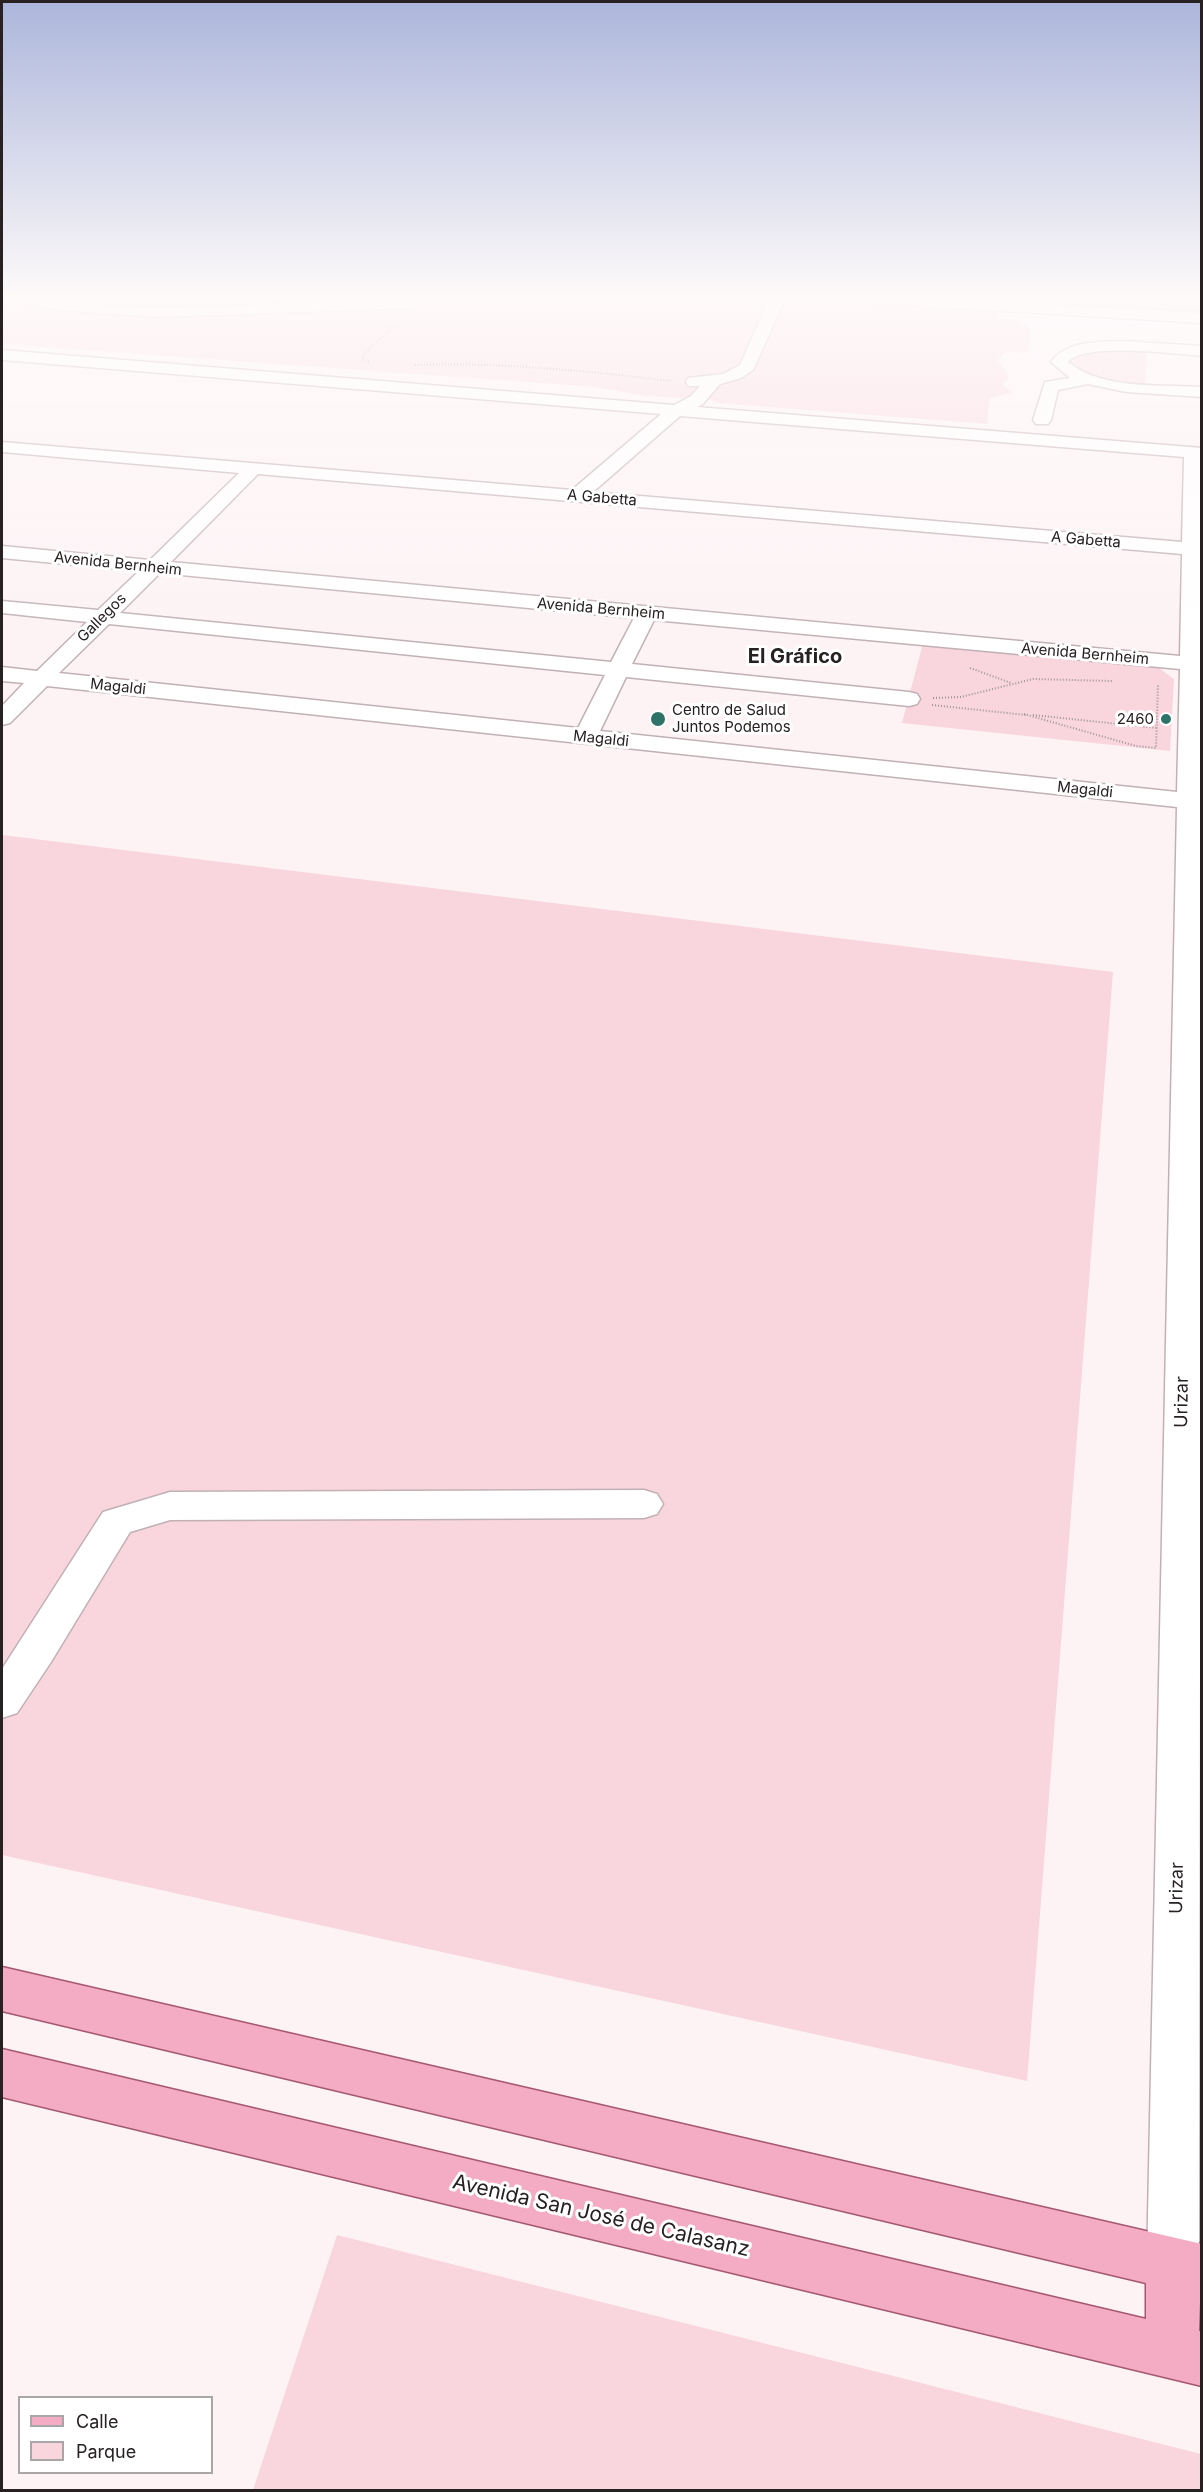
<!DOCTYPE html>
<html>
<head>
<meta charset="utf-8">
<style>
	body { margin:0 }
	#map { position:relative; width:1203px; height:2492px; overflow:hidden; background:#fdf3f5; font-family:Inter,sans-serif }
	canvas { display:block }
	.frame { position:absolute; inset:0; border:3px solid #272122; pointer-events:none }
	.legend { position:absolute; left:18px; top:2396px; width:195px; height:78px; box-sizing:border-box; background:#fff; border:2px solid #a9a6a7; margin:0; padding:8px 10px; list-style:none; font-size:18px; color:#272122 }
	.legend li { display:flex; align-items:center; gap:12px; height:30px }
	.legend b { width:30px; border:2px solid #a9a6a7 }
</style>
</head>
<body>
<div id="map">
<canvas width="1203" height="2492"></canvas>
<div class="frame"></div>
<ul class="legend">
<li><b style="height:8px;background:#f3acc3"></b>Calle</li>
<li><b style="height:16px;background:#f9d5de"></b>Parque</li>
</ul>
</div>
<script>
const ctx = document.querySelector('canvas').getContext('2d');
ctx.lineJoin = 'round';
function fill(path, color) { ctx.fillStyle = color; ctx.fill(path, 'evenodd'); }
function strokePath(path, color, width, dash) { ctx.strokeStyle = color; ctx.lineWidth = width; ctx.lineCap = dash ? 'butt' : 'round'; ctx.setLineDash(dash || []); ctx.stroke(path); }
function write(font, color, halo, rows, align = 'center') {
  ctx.font = font + ' Inter,sans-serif'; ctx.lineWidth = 6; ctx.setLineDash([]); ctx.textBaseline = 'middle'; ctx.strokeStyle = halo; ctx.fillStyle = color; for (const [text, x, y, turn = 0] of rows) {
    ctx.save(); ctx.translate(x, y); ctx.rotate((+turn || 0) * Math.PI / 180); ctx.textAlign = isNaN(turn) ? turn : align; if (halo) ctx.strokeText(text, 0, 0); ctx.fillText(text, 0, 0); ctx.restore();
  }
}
fill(new Path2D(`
	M2,297H1201L1202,325L999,311L998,319L1017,320L1028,327L1030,338L1027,353L1007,351L998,360L1009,378L1002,384L1013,393L990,398L987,424L718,403L711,400L646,396L594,387L2,344Z
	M1147,350L1145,385L1102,380L1075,368L1072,362C1087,343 1125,350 1147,350Z
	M923,643L1159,668L1174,679L1170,751L902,723Z
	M2,835L1113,972L1027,2081L2,1855Z
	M337,2235L1201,2454V2490H253Z`), '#f9d5de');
const minor = new Path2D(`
	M7,297H37L109,306L157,308L255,305L399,297L416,300L419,303L411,308L157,317L61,310L15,302Z
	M770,297H786L753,370L741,378L720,384L703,404L697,407L1202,448L1199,2264L1191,2282L1173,2290L1155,2282L1147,2264L1177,807L47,686L10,723L2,725V706L24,683L2,681V667L37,671L87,622L2,613V601L98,610L139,571L2,558V546L150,560L239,473L2,452V442L572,490L661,414L2,360V350L674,405L691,396L700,386H688L686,382L688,378L723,374L740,365ZM680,416L1184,457L1182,542L593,492ZM258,474L1182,554L1180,656L171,562ZM160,573L634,618L611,662L120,613ZM654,620L1180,669L1177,792L600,731L626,677L909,706L917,704L920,699L917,694L909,692L632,664ZM109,624L605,675L578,728L59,673Z
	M845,297H921L1202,313V323L853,302Z
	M1124,341L1202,346V356C1174,354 1086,342 1068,362C1102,390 1159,384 1202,387V397L1126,392L1088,384L1058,390L1051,420L1048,424H1036L1033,420L1045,382L1070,378L1051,362C1067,340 1099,342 1124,341Z
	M644,1490L657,1494L663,1504L657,1514L644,1518L170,1520L130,1532L51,1662L17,1713L2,1718V1669L103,1512L170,1492Z`);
const major = new Path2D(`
	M2,1967L1202,2244L1199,2331L1202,2332V2386L2,2097V2049L1146,2319V2283L2,2011Z`);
strokePath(minor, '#c1b1b5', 3);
strokePath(major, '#a65771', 3);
strokePath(new Path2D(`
	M369,362L362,359L363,355L395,325
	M415,365C500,362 587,371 671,381
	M970,668L1011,683
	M933,698L961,697L1033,679L1112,681
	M932,705L1026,715
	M1024,714L1136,746L1156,748L1158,684
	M1033,715L1157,728`), '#9d9596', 2, [1, 2]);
fill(minor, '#fff');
fill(major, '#f3acc3');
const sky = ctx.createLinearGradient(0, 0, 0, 645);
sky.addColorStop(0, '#acb6db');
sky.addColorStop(0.46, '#fefafa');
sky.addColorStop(1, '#fefafa00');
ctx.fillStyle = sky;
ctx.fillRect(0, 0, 1203, 645);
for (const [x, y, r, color] of [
	[658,719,8,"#2d7368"],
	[1166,719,6,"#2d7368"]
]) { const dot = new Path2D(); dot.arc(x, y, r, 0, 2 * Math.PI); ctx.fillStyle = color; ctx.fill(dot); strokePath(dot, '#fff', 2); }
write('15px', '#272122', '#fff', [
	["A Gabetta",602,498,5],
	["A Gabetta",1086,540,5],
	["Avenida Bernheim",118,564,6],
	["Avenida Bernheim",601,609,5],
	["Gallegos",102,618,-45],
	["Avenida Bernheim",1085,654,5],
	["Magaldi",118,687,6],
	["Magaldi",601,739,6],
	["Magaldi",1085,790,6]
]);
write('15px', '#272122', '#fff', [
	["Centro de Salud",672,710],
	["Juntos Podemos",672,727],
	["2460",1154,719,"right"]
], 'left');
write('18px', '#272122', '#fff', [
	["Urizar",1182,1402,-89],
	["Urizar",1177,1888,-89]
]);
write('bold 20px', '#272122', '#fff', [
	["El Gráfico",795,657]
]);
write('21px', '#272122', '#fff', [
	["Avenida San José de Calasanz",601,2216,13]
]);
</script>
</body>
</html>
